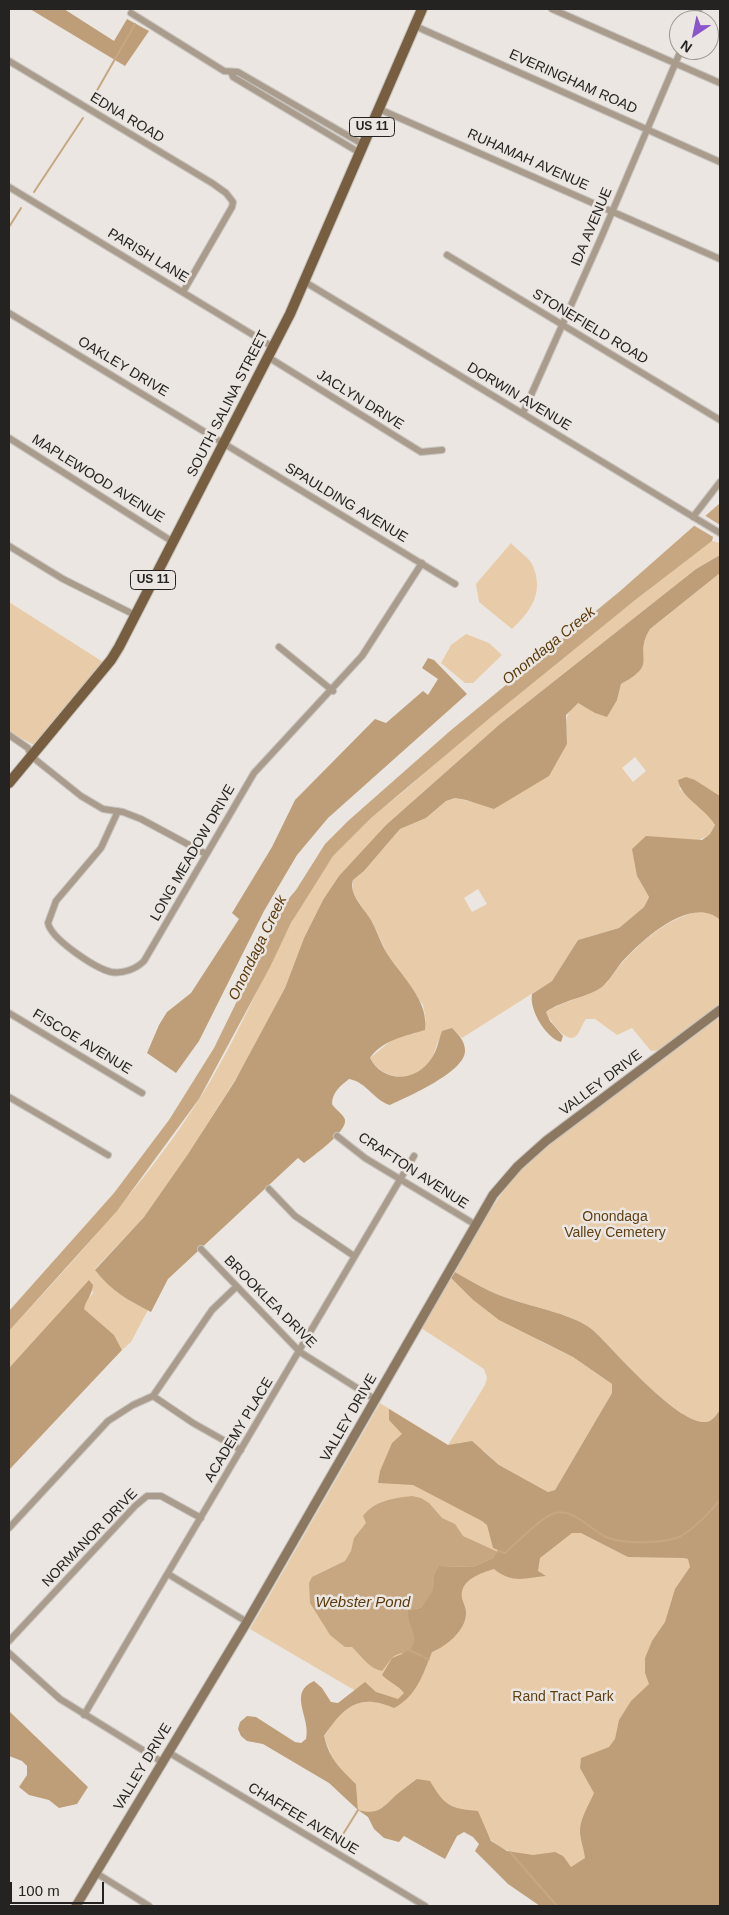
<!DOCTYPE html>
<html>
<head>
<meta charset="utf-8">
<style>
	body { margin:0 }
	#map { position:relative; width:729px; height:1915px; overflow:hidden; background:#ebe6e1; font-family:Arial,sans-serif }
	canvas { display:block }
	.frame { position:absolute; inset:0; border:10px solid #252321; pointer-events:none }
	.north { position:absolute; left:669px; top:10px; width:50px; height:50px; box-sizing:border-box; background:#ebe6e1; border:1px solid #9c9894; border-radius:50%; rotate:214deg; font-size:14px; font-weight:700; line-height:20px; text-align:center; color:#252321 }
	.north::after { content:''; display:block; margin:auto; width:18px; height:22px; background:#8b54cb; clip-path:polygon(50% 0,100% 100%,50% 72%,0 100%) }
	.scale { position:absolute; left:10px; top:1882px; width:94px; height:22px; box-sizing:border-box; border:2px solid #252321; border-top:0; padding-left:6px; font-size:15px; line-height:18px; white-space:nowrap; color:#252321; -webkit-text-stroke:4px #ebe6e1; paint-order:stroke }
</style>
</head>
<body>
<div id="map">
<canvas width="729" height="1915"></canvas>
<div class="frame"></div>
<div class="north">N</div>
<div class="scale">100 m</div>
</div>
<script>
const ctx = document.querySelector('canvas').getContext('2d');
ctx.lineJoin = 'round';
function fill(path, color) { ctx.fillStyle = color; ctx.fill(path, 'evenodd'); }
function strokePath(path, color, width, dash) { ctx.strokeStyle = color; ctx.lineWidth = width; ctx.lineCap = dash ? 'butt' : 'round'; ctx.setLineDash(dash || []); ctx.stroke(path); }
function write(font, color, halo, rows, align = 'center') {
  ctx.font = font + ' Arial,sans-serif'; ctx.lineWidth = 5; ctx.setLineDash([]); ctx.textBaseline = 'middle'; ctx.strokeStyle = halo; ctx.fillStyle = color; for (const [text, x, y, turn = 0] of rows) {
    ctx.save(); ctx.translate(x, y); ctx.rotate((+turn || 0) * Math.PI / 180); ctx.textAlign = isNaN(turn) ? turn : align; if (halo) ctx.strokeText(text, 0, 0); ctx.fillText(text, 0, 0); ctx.restore();
  }
}
fill(new Path2D(`
	M712,541L720,543V555L696,569L500,724L386,825L323,900L304,938L285,988L251,1055L188,1154L144,1217L95,1269C109,1289 127,1300 148,1310L131,1342L122,1350L114,1335L83,1309L86,1301L93,1293L90,1280L9,1368V1331C76,1258 146,1183 200,1098C249,1021 278,932 332,857C352,828 385,808 411,785C508,699 610,619 712,541Z
	M511,543C517,550 530,558 533,566C544,593 531,611 512,629L479,602L476,584Z
	M720,573V796L695,780L679,788L710,816L715,825L710,834L637,876L649,897L644,907L619,928L578,940L552,981L462,1038L452,1028C448,1031 443,1034 440,1038C436,1043 435,1055 429,1063C412,1083 383,1081 370,1058L393,1039L416,1033L426,1020L423,1005L388,955L372,922L352,892L353,880L364,871L400,829L426,818L446,801L455,798L478,803L567,744C567,729 562,712 578,703L585,707L617,700L621,684C661,663 632,658 650,629ZM635,757L646,771L633,782L622,768ZM478,889L487,904L472,912L464,898Z
	M9,602L103,662L35,744H32L9,732Z
	M466,634L489,643L502,655L473,683H465L441,663L451,645Z
	M701,911L714,914L720,920V1006L661,1050L651,1051L632,1028L617,1035L595,1019H586C582,1024 580,1033 576,1036C567,1045 549,1020 546,1012C562,1001 590,996 602,987C610,981 615,970 622,963C642,940 671,916 701,911Z
	M720,1017V1410C716,1415 713,1421 706,1422C678,1425 615,1351 595,1332C578,1315 532,1307 510,1299C491,1293 472,1282 455,1272C479,1227 502,1185 540,1151Z
	M451,1278L472,1299L542,1342L573,1357L612,1384V1393L555,1490L548,1492L499,1465L484,1451L459,1442L623,1553L720,1511V1906H604L518,1853C506,1851 493,1846 488,1835L390,1818L358,1810L356,1784L335,1764L324,1737L334,1720L352,1704L373,1701L250,1629L380,1403L448,1445L485,1385L487,1378L484,1369L421,1328Z`), '#e8cca9');
fill(new Path2D(`
	M30,9H64L114,41L127,19L149,31L125,66Z
	M720,555V573L650,629C632,658 661,663 621,684L617,700L607,717L595,713L578,703L566,715L567,744L549,776L494,809L466,800L455,798L446,801L426,818L400,829L364,871L353,880C348,894 364,908 371,920C377,931 381,944 388,955C403,978 429,1001 425,1030C406,1036 382,1040 370,1058C382,1081 411,1083 428,1063C437,1053 438,1042 442,1031L452,1028C459,1035 465,1041 465,1051C465,1072 407,1097 390,1105C373,1100 367,1082 349,1079C340,1086 332,1093 332,1104C335,1109 344,1115 345,1120C347,1132 313,1156 304,1163L298,1158L168,1279L151,1312C129,1301 110,1290 95,1270L144,1217L188,1154L235,1081L285,988L304,938L323,900L339,876L386,825L500,724L696,569Z
	M428,658L434,660L467,694L328,818L297,855L264,911L199,1041L176,1073L147,1053L159,1025L167,1012L191,993L239,919L232,913L272,847L295,800L375,719L386,723L423,691L428,695L438,679L422,668Z
	M686,777L695,780L720,796V920C691,894 641,941 621,963C615,971 609,981 602,987C589,997 562,1000 546,1012L550,1021L563,1036L561,1042C546,1038 529,1010 532,994L552,981L578,940L619,928L644,907L649,897L637,876L632,849L646,836L702,840L710,834L715,825C706,809 681,798 678,780Z
	M455,1272C472,1282 491,1293 510,1299C532,1307 578,1315 595,1332C615,1351 678,1425 706,1422C713,1421 716,1415 720,1410V1906H540L508,1884L475,1851L479,1844L473,1837L464,1832L457,1836L445,1859L404,1836L399,1842L384,1838L374,1829L368,1817L358,1810L329,1783L263,1744L247,1741L241,1736L238,1729L240,1722L247,1716L256,1717L295,1742L301,1743L306,1739C311,1717 287,1693 314,1681L322,1688L331,1702L338,1703L365,1682L376,1692L398,1699L404,1693C398,1685 389,1682 382,1675L392,1658L402,1654L414,1638L407,1617L408,1610L420,1608C435,1593 428,1578 439,1566L473,1567L493,1558L498,1550L493,1548L487,1525L482,1521L413,1485L378,1483L380,1471L392,1443L402,1434L389,1420V1409L448,1445L472,1441L499,1465L548,1492L555,1490L612,1393V1384L573,1357L499,1320L472,1299L451,1278ZM572,1533H581L628,1557L684,1558L688,1559L690,1567L675,1589L665,1622L652,1641L645,1658V1673L649,1684L631,1701L619,1720L615,1739L609,1747L581,1758L580,1768L594,1793C589,1805 580,1818 580,1831C580,1839 584,1849 585,1858L571,1867L563,1856L555,1852L533,1855L507,1851L491,1841L478,1811C450,1809 444,1805 430,1781L417,1779C410,1784 402,1790 395,1796C382,1809 377,1815 358,1810L356,1784C339,1767 330,1760 324,1736C343,1708 358,1692 394,1708C417,1696 423,1674 432,1652C447,1646 466,1630 466,1613C466,1607 463,1603 462,1598C459,1580 481,1573 494,1569C512,1584 525,1578 546,1576L538,1571L540,1558Z
	M89,1280L93,1285C92,1295 86,1300 84,1309L114,1335L122,1350L9,1470V1368Z
	M9,1711L88,1787L77,1804L59,1808L49,1800L29,1795L19,1787L27,1775V1766L22,1761L9,1756Z`), '#bd9e78');
fill(new Path2D(`
	M720,503V532L713,537L712,541L634,601L491,717L371,818L333,856L291,923L270,967L199,1099L117,1211L9,1331V1311L114,1193L169,1120L214,1048L285,903L296,890L325,844L348,821L450,731L619,592Z
	M412,1496L421,1498L429,1503L442,1518L455,1524L463,1536L498,1552L493,1558L473,1567L439,1566C431,1575 436,1581 433,1590C430,1597 425,1603 420,1608L408,1610C407,1620 413,1628 414,1638C415,1655 398,1651 392,1658C388,1662 386,1667 382,1671C370,1669 361,1656 352,1647H345L330,1635L310,1603L309,1583L312,1577L345,1561L351,1551L354,1538L366,1523L363,1516C374,1501 394,1498 412,1496Z`), '#c6a781');
fill(new Path2D(`
	M704,515L720,525V535L715,538L693,525Z`), '#ebe6e1');
strokePath(new Path2D(`
	M91,101L135,24
	M34,192L83,118
	M9,227L21,208
	M498,1551L505,1553C515,1544 541,1518 552,1514C572,1506 589,1529 606,1537C621,1544 666,1544 681,1536C697,1527 708,1513 720,1500
	M409,1650L422,1656
	M425,1658L429,1659
	M337,1844L358,1810
	M510,1852L557,1906`), '#c6a781', 2);
const minor = new Path2D(`
	M552,9L720,83
	M131,13L224,71L238,72L364,145
	M694,20L699,9
	M415,26L720,162
	M9,61L212,183L226,193L233,202L232,207L183,292
	M231,72L233,77L360,153
	M379,109L720,259
	M9,187L273,347
	M447,255L720,420
	M305,282L720,533
	M9,313L455,584
	M268,357L421,452L442,450
	M523,413L601,238L681,50
	M9,438L173,542
	M693,517L720,482
	M9,546L63,579L135,615
	M279,647L333,691
	M9,735L28,748L31,756L81,796L103,809L123,812L141,819L206,854
	M118,811L101,848L56,901L48,923C51,939 95,968 111,972C123,974 136,969 144,961L254,773L362,656L422,563
	M9,1013L142,1093
	M9,1097L108,1155
	M337,1136L365,1158L476,1225
	M269,1189L295,1216L354,1256
	M201,1249L300,1352L376,1400
	M153,1396L193,1423L241,1450
	M9,1528L108,1421L133,1405L153,1396L212,1310L236,1287
	M168,1574L247,1622
	M9,1641L135,1506L147,1496H161L201,1518
	M9,1653L60,1699L162,1762
	M84,1715L414,1156
	M168,1752L425,1906
	M96,1873L149,1906`);
const secondary = new Path2D(`
	M76,1906L247,1622L493,1195L518,1166L546,1141L720,1010`);
const primary = new Path2D(`
	M9,783L111,660L119,647L290,314L422,9`);
strokePath(minor, '#c7c3be', 8);
strokePath(secondary, '#c7c3be', 11);
strokePath(primary, '#c7c3be', 12);
strokePath(minor, '#aa9c8c', 6);
strokePath(secondary, '#8c7860', 9);
strokePath(primary, '#775e41', 10);
for (const [x, y, w] of [
	[372,127,45],
	[153,580,45]
]) { const box = new Path2D(); box.roundRect(x - w / 2, y - 9.5, w, 19, 4); ctx.fillStyle = '#ebe6e1'; ctx.fill(box); strokePath(box, '#252321', 1); }
write('bold 12px', '#252321', null, [
	["US 11",372,127],
	["US 11",153,580]
]);
write('14px', '#252321', '#ebe6e1', [
	["EVERINGHAM ROAD",573,82,24],
	["EDNA ROAD",127,118,31],
	["RUHAMAH AVENUE",528,160,24],
	["IDA AVENUE",592,227,-67],
	["PARISH LANE",148,256,31],
	["STONEFIELD ROAD",590,327,31],
	["OAKLEY DRIVE",123,367,31],
	["DORWIN AVENUE",519,397,31],
	["JACLYN DRIVE",360,400,32],
	["SOUTH SALINA STREET",228,404,-63],
	["MAPLEWOOD AVENUE",98,479,32],
	["SPAULDING AVENUE",346,503,31],
	["LONG MEADOW DRIVE",193,853,-60],
	["FISCOE AVENUE",82,1042,31],
	["VALLEY DRIVE",601,1083,-37],
	["CRAFTON AVENUE",413,1171,33],
	["BROOKLEA DRIVE",270,1302,45],
	["VALLEY DRIVE",349,1418,-60],
	["ACADEMY PLACE",239,1430,-59],
	["NORMANOR DRIVE",90,1538,-46],
	["VALLEY DRIVE",143,1767,-59],
	["CHAFFEE AVENUE",303,1819,31]
]);
write('14px', '#5f3f11', '#ebe6e1', [
	["Onondaga",615,1217],
	["Valley Cemetery",615,1233],
	["Rand Tract Park",563,1697]
]);
write('italic 15px', '#5a3a0a', '#ebe6e1', [
	["Onondaga Creek",549,646,-39],
	["Onondaga Creek",258,948,-64],
	["Webster Pond",363,1603]
]);
</script>
</body>
</html>
